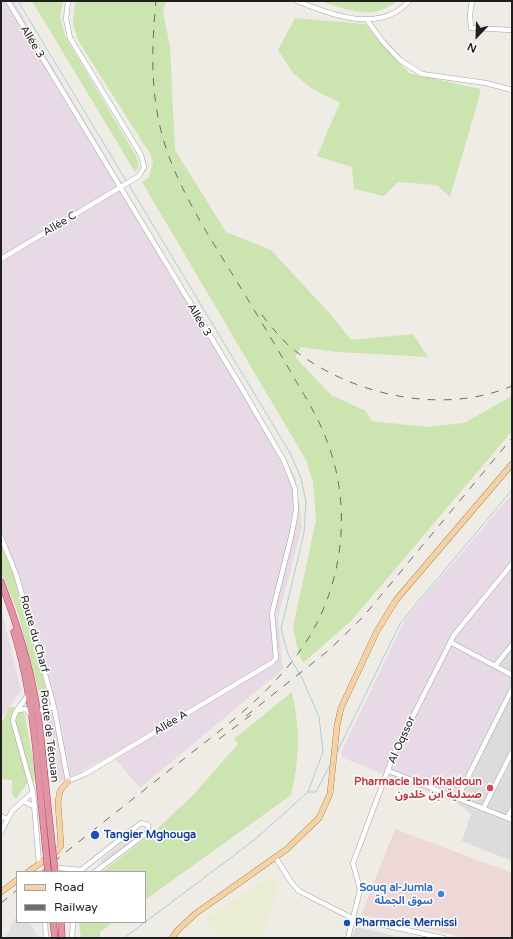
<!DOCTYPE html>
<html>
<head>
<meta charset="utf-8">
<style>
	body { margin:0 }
	#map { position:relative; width:513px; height:939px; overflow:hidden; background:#efece6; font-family:"Varela Round",sans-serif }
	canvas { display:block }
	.frame { position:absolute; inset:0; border:2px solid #1f1f1f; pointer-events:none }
	.legend { position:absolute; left:16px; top:871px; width:130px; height:52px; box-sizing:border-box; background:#fff; border:1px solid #a5a5a5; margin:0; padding:5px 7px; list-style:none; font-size:12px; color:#1f1f1f }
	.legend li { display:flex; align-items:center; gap:8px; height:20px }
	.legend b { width:20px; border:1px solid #a5a5a5 }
	.north { position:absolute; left:457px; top:16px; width:40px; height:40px; -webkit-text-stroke:3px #fff; paint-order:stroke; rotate:203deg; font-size:11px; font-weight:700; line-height:16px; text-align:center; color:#1f1f1f }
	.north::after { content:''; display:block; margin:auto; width:14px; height:18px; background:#1f1f1f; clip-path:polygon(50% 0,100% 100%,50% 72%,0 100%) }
</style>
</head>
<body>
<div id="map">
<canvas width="513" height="939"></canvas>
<div class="frame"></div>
<ul class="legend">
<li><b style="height:5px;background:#f4d1a6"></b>Road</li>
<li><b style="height:5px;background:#6d6d6d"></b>Railway</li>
</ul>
<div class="north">N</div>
</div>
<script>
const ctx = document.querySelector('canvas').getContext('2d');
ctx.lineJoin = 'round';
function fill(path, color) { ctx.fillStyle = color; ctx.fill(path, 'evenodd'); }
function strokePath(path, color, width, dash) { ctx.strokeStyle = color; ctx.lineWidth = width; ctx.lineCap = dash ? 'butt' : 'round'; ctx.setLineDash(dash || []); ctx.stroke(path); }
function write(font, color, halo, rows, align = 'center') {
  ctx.font = font + ' "Varela Round","Noto Sans Arabic",sans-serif'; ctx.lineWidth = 3; ctx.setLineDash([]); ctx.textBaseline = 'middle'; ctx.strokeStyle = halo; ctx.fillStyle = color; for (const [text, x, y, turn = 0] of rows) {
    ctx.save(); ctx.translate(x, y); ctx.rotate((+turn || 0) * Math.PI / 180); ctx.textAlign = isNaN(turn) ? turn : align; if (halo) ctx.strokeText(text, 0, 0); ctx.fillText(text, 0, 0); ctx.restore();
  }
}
fill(new Path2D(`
	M512,637V861L462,841L471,814L457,803L511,679L493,659Z
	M356,927L405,938H351Z`), '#dddcdc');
fill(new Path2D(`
	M395,829L512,873V938H461L450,934L361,915Z`), '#eed8d7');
fill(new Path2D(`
	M1,1H14L295,476L302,526L278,618L283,669L140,788L112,755L58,783L20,578L1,533Z
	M512,494V637L493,659L511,679L457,803L343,758L341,753L405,619Z
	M1,608L21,691L1,718Z`), '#e7d9e5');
fill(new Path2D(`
	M273,875L279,883L262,938H219L205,919Z`), '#eaecd3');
fill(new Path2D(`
	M32,1H63L60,16L65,36L136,156L139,166L135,172Z
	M75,1H166L163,11L170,47L175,150L226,232L271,250L332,316L351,340L413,334L428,357L337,352L301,347L295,357L331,395L366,411L372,421L426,427L464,423L512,396V431L352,620L303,663L298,651L293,627L316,520L313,482L306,460L142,182L149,177L153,162L149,152L79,42L73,24Z
	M319,1H397C372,22 348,9 319,1Z
	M295,18L365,24L409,73L480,89L479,98L450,197L437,185L398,182L384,196L354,189L352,167L317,156L340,103L311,88L293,73L278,50Z
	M1,546C25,594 36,650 49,702L42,704L17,610L1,572Z
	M292,692C300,729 300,757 291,795L145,900V872H102L155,831L194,794L238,744L234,739Z
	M13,707L24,712L37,779L28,782L16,799L12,794V780L1,779V725L8,708Z
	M79,922H114L100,932V938H81Z`), '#cbe4b0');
fill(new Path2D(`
	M143,834L102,866L101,860L131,835Z
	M17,915V922H29L39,938H5Z`), '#dfdfdf');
strokePath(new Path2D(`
	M18,1L127,182
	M129,185L290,453L301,478L306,502L304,533L281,629L288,654L303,680L319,717L323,752L308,792
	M337,752L401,622L512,490
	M124,938L253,841L308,792H316L330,765`), '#aacfd9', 1);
const minor = new Path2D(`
	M297,1C331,15 380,34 409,1
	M472,1L470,14L471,28L512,30
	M367,20L383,42L400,60L422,74L486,83L512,90
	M1,259L139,176L144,167L141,155L70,38L66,19L68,1
	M1,537L16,574L45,674L54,707L68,781L85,774L273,662L276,658L272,613L292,533L296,510L295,489L290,476L284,461L244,392L8,1
	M450,642L512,675
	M495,666L512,645
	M28,694C24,704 14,709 13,721L33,792L39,863
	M18,710L26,709L31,715
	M38,711L54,707
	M389,771L512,820
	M33,792L23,801L35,807
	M457,799L512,689
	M483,809L512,752
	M1,816L7,819
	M507,818L512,809
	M1,832L12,811L23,801
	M276,858L291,882L299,891L352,918L443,938
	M54,872L59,868L81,870L141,823L148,825V832L95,872
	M45,922L46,938
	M72,938L73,922
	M348,938L360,890L353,863L394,754L454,635L512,564`);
const major = new Path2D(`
	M28,872L57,851L61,846L58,802L60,791L68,781
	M1,892L17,880
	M172,938L177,931L195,914L287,849L319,818L330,794L337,726L341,708L377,631L396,600L512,464`);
const highway = new Path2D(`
	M1,582C16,621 29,662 36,703C40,725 42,748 44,770
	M14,632C28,677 34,724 38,771
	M53,922L55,938
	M61,922L62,938`);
strokePath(minor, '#a3a3a3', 5.5);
strokePath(major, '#8d610d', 6);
strokePath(highway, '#cc346a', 7);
strokePath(minor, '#fff', 4.5);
strokePath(major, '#f4d1a6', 5.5);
strokePath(highway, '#df95a3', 6);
strokePath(new Path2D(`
	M262,315C273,329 284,343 298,353C356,396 444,415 512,386
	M246,716L329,650L363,617L512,438
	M219,739L251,715
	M41,872C87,835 134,798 181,761C222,729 265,698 297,655C343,594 355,508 325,436C317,415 304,395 293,376C273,341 252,306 231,272C207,233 182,194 167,151C150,102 151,53 156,1
	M1,903L17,890`), '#6d6d6d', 1, [8, 8]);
const highwayBridge = new Path2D(`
	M44,770L55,872
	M38,771L48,872`);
strokePath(highwayBridge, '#cc346a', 7, []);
strokePath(highwayBridge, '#df95a3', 6);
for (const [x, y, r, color] of [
	[490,788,4,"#e0444e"],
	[95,835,5,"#1a4fb4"],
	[441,894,4,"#3f7fe0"],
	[347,923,4,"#1a4fb4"]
]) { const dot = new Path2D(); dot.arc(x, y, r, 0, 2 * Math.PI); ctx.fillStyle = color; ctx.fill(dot); strokePath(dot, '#fff', 1.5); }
write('11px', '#1f1f1f', '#fff', [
	["Allée 3",32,42,59],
	["Allée C",60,224,-31],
	["Allée 3",199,320,59],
	["Route du Charf",34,634,74],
	["Allée A",171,723,-31],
	["Route de Tétouan",49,736,83],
	["Al Oqssor",402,740,-66]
]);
write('bold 11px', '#be3a42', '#fff', [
	["Pharmacie Ibn Khaldoun",482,782],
	["صيدلية ابن خلدون",482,795]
], 'right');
write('bold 11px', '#164399', '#fff', [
	["Tangier Mghouga",104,835],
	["Pharmacie Mernissi",355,923]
], 'left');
write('bold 11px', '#366cbe', '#fff', [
	["Souq al-Jumla",433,888],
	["سوق الجملة",433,901]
], 'right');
</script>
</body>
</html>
